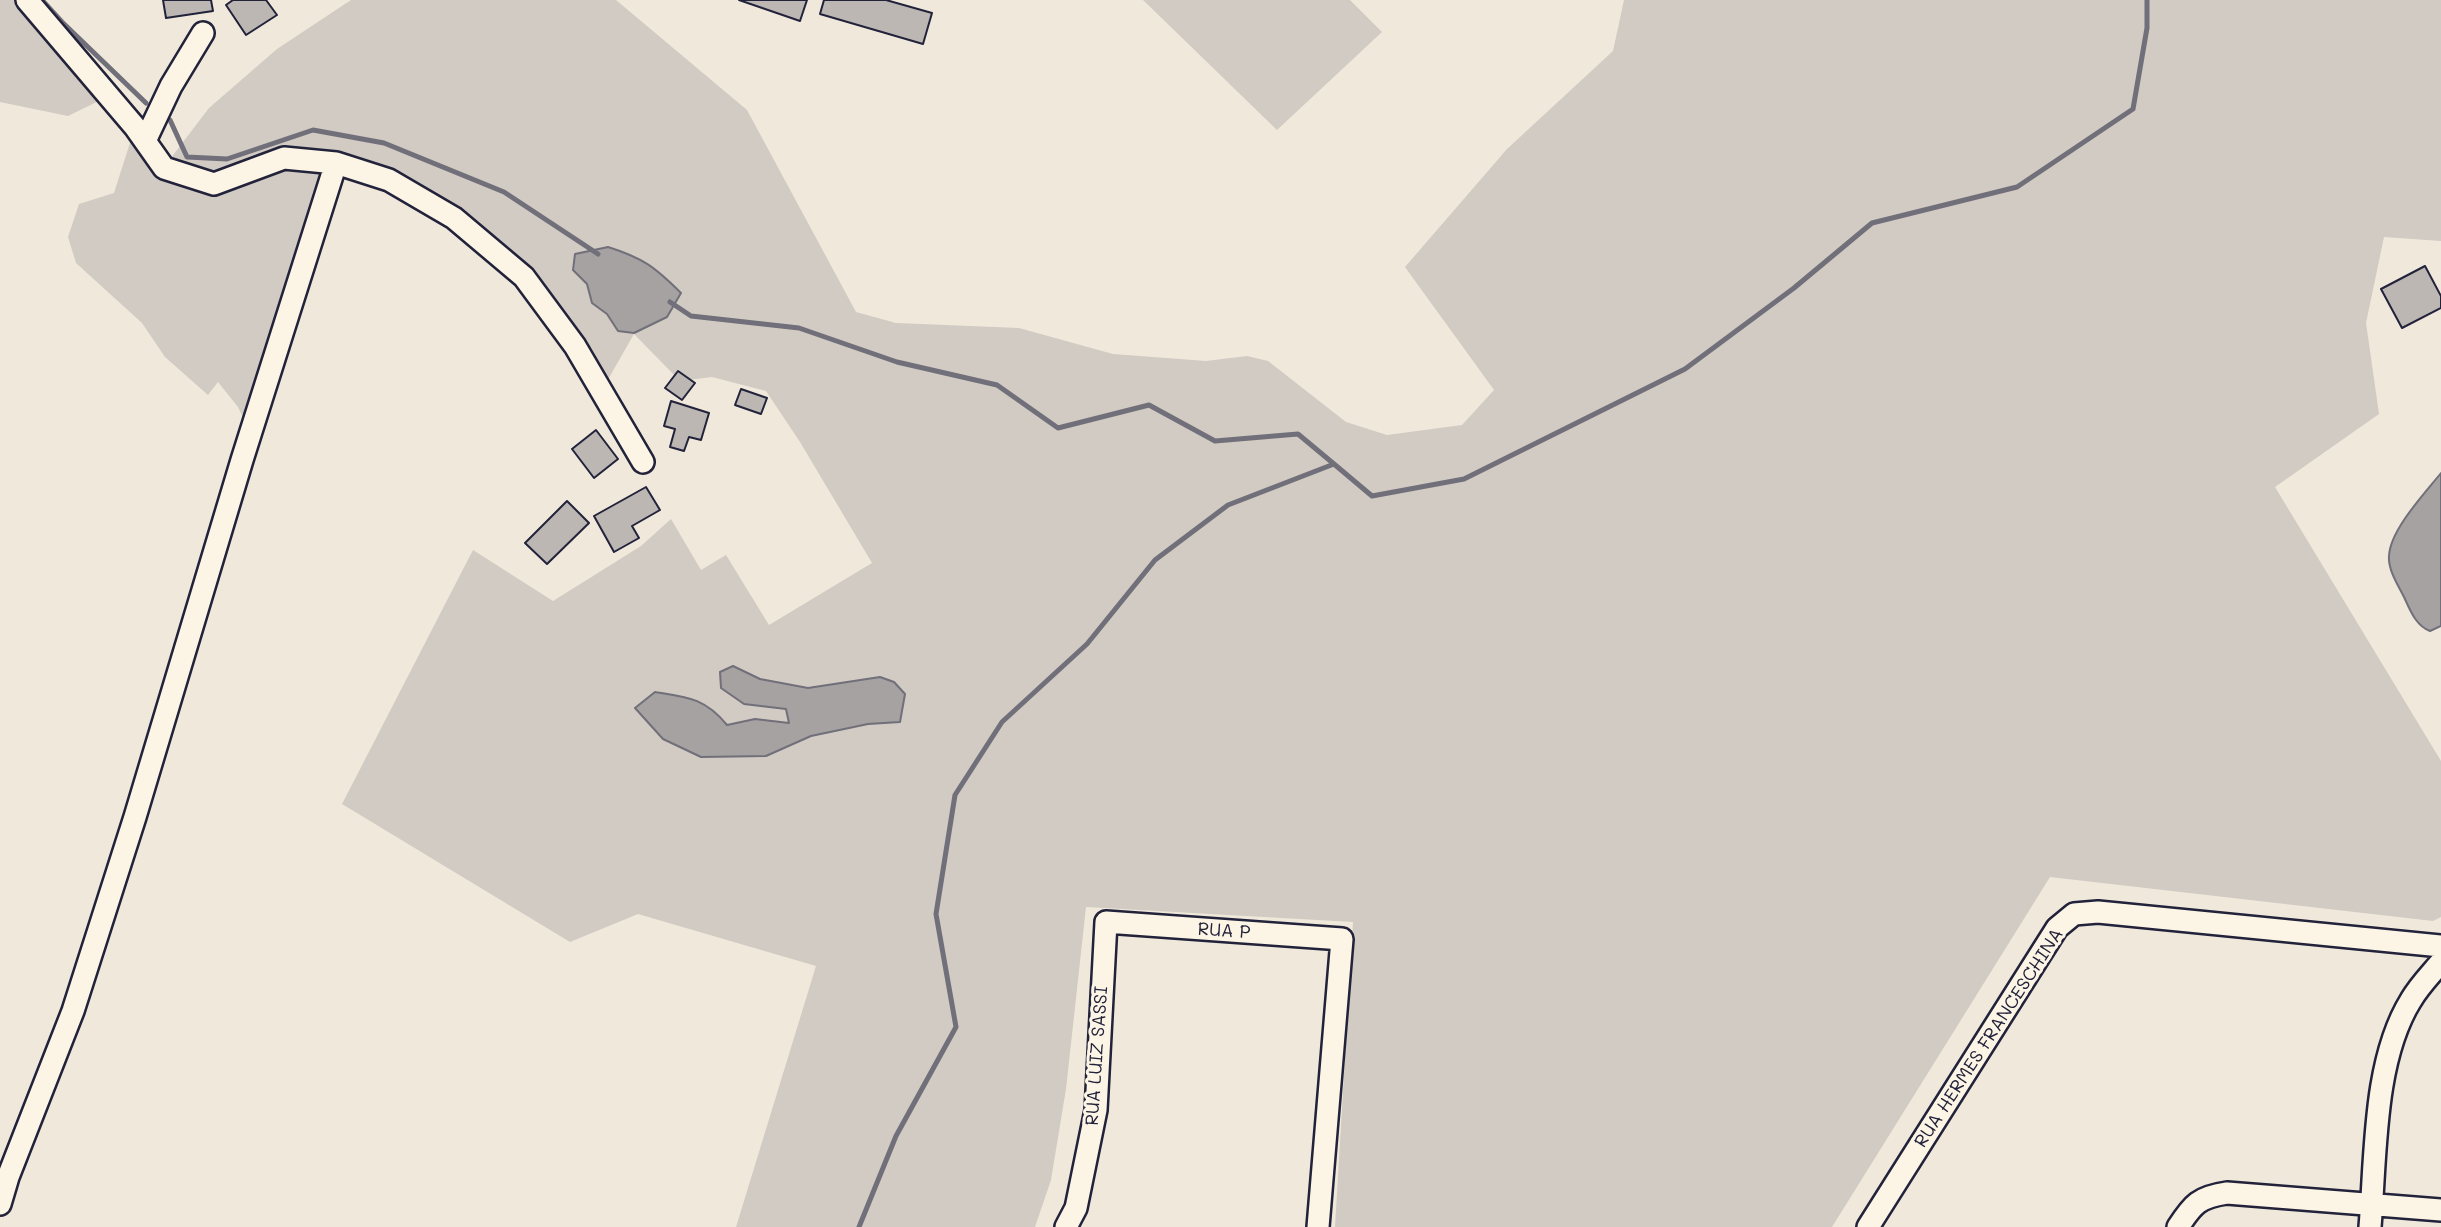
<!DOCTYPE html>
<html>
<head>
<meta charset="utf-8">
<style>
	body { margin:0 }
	canvas { display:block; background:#efe8db }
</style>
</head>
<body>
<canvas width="2441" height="1227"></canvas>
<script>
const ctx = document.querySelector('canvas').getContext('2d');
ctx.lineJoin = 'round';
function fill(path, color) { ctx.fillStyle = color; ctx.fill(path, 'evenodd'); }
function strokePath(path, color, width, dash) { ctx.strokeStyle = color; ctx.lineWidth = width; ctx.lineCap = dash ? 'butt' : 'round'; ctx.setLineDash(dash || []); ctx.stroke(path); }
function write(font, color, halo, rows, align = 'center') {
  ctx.font = font + ' Mali,sans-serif'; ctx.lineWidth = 6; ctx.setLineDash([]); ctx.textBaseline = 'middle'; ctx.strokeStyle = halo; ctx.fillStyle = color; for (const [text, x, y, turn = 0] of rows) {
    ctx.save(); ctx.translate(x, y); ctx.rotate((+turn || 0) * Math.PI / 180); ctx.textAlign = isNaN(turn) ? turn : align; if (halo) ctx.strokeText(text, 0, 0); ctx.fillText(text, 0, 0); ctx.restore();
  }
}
fill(new Path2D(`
	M0,0H27L109,96L68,116L0,102Z
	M351,0H616L747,110L856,312L896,323L1019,328L1113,354L1206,361L1247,356L1268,361L1346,422L1387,435L1462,425L1494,390L1405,267L1507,149L1613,51L1624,0H2441V241L2384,237L2366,323L2379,414L2275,487L2441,761V917L2433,921L2050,877L1832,1227H1335L1353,922L1086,907L1066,1089L1051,1180L1035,1227H736L816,966L638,914L570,942L342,804L473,550L553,601L641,546L671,519L701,570L726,555L769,625L872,563L800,442L766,391L712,377L680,381L634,334L602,390L575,346L454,218L337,163L245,422L238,407L218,382L208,395L165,357L142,323L76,263L68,237L79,204L114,193L135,127L164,167L209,108L277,49Z
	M1143,0H1350L1382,32L1277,130Z`), '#d1cbc3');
const water = new Path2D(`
	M608,247C643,258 655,267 681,293L667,317L634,333L618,331L607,314L592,303L587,284L573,270L575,254Z
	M2441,473V626L2430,631C2416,626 2410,610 2404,597C2398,585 2388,570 2389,556C2390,530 2425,493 2441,473Z
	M733,666L760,679L808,688L880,677L894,682L905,694L900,722L868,724L811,736L766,756L701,757L663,739L635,708L655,692C687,697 705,698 727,725L755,719L789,723L786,709L744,704L721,688L720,672Z`);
fill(water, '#a6a2a2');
strokePath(water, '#716f79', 2);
strokePath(new Path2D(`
	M42,0L62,22L146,103
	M170,120L187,157L227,159L313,130L384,143L504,192L598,254
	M670,302L691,316L799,328L897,362L997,385L1058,428L1149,405L1215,441L1298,434L1334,464
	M859,1227L896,1136L956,1027L936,914L955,795L1002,722L1087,644L1155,560L1228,505L1334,464L1372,496L1464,479L1685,369L1794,288L1872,223L2017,187L2133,109L2147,28V0`), '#716f79', 5);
const building = new Path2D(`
	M163,0H211L213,11L166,18Z
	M233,0H266L277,15L246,35L226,5Z
	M739,0H807L800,21Z
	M824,0H886L932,13L923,44L820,14Z
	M2425,266L2441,296V308L2402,328L2381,289Z
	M678,371L695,383L682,400L665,388Z
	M741,389L767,398L761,414L735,405Z
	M671,401L709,413L701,440L689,437L684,451L670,447L675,429L664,426Z
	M596,430L618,459L594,478L572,449Z
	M646,487L660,510L632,526L639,538L614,552L594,516Z
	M567,501L589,523L547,564L525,543Z`);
fill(building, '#bcb7b3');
strokePath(building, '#22223b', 2);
const minor = new Path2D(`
	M27,0L135,127L164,168L214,184L284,158L336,163L389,180L454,218L524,277L575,346L643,462
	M145,141L171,86L203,33
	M0,1204L8,1177L73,1011L135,817L242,460L336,163
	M1066,1227L1076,1208L1096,1110L1106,922L1342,939L1318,1227
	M1868,1227L2057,928L2074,914L2098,912L2441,946
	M2178,1227C2193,1204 2199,1197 2227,1193L2441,1210
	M2370,1227C2376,1156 2373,1061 2411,1000C2419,986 2431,974 2441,962`);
strokePath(minor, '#22223b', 26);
strokePath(minor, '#fcf5e5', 21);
write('18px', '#22223b', '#fcf5e5', [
	["RUA P",1224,931,4],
	["RUA HERMES FRANCESCHINA",1989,1038,-57],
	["RUA LUIZ SASSI",1097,1056,-86]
]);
</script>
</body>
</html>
